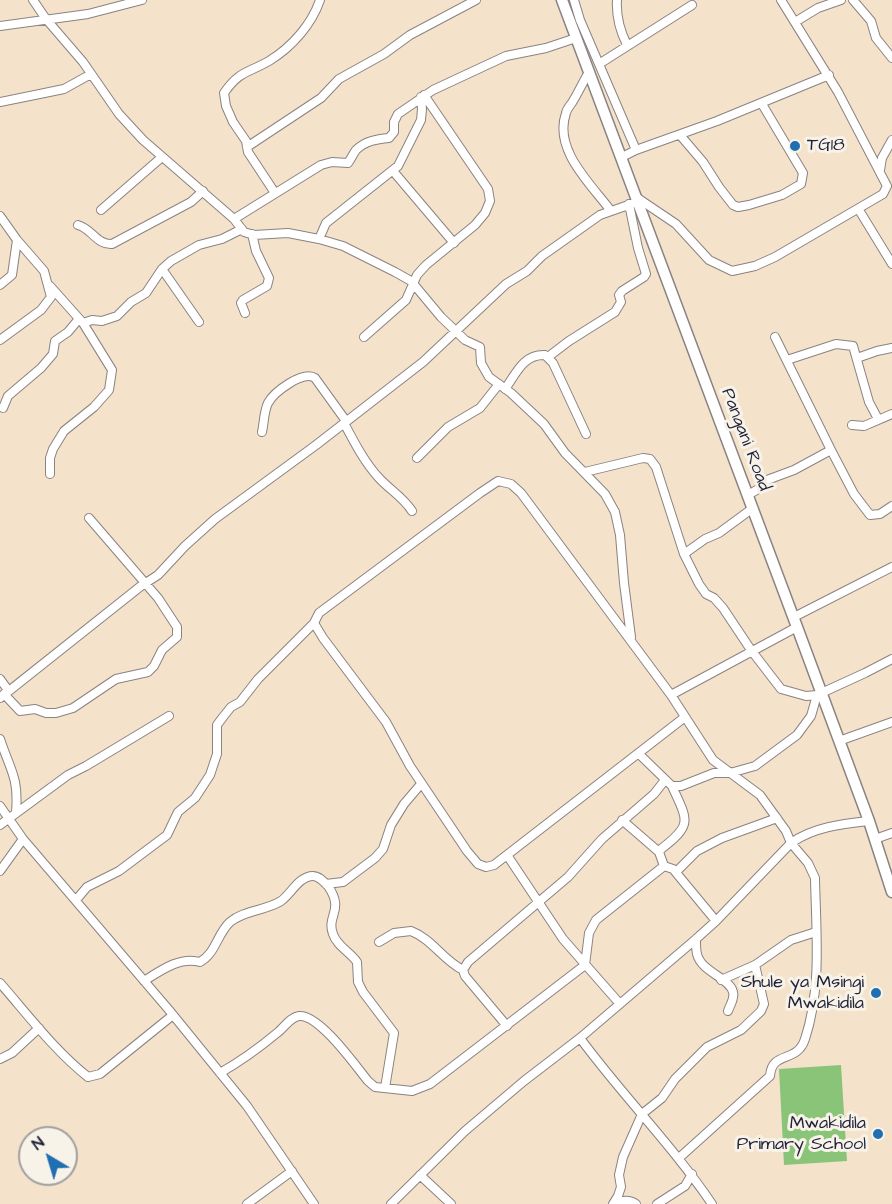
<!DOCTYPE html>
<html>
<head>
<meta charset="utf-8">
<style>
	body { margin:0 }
	#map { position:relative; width:892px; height:1204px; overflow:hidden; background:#f4e3ca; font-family:"Architects Daughter",sans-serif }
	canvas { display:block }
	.north { position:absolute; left:18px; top:1126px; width:60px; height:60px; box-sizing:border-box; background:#f7f3e8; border:2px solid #a29fa3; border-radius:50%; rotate:322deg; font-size:16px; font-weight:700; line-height:24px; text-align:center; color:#22223b }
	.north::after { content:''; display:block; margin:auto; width:21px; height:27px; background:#1f6fb2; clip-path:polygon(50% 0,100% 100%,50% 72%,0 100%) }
</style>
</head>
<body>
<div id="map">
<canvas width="892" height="1204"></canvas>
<div class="north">N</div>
</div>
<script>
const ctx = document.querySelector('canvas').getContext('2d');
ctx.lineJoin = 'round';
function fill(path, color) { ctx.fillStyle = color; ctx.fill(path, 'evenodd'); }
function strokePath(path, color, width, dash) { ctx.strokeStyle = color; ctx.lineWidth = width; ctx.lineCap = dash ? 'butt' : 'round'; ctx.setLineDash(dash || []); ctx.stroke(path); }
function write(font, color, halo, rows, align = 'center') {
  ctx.font = font + ' "Architects Daughter",sans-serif'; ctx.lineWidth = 6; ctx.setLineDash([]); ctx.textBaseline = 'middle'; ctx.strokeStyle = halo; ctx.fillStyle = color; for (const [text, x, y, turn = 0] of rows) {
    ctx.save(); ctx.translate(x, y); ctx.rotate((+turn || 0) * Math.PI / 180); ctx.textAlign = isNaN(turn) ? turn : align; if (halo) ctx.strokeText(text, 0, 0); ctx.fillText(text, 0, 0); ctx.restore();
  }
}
fill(new Path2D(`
	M841,1065L847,1161L784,1165L779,1069Z`), '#8ac478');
const minor = new Path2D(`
	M33,0L46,19L83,62L119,114L143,140L234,219L244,232L254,235L288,233L319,239L343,246L395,272L411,281L441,317L465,340L480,347L481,363L489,377L511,393L544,424L565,453L605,494L615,512L620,535L624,583L631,637
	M574,0L580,20L636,150
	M617,0C616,16 620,31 627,45
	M853,0L871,21L876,38L892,58
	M795,22L818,8L841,0
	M0,26L88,14L142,0
	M599,64L692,5
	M589,72C583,82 579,91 573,101C571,105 567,108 566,113C553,150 591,184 611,211
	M0,102L64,89L91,74
	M680,135L703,162L719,187L733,205L738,207L749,205L782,195L801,184L803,173L762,104
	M247,147L321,98L339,79L384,54L410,35L476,0
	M622,157L636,150L717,121L829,75
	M880,170L882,158L892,140
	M393,171L454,243
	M275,193L248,152L246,141L233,122L226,106L224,93C239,71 248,73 269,61C292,47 312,24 320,0
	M636,197L676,224L709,260L732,271L755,266L775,257L883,194L887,186L838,92L781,0
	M101,210L162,157
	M859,210L892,264
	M0,216L17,240L12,275L0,285
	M234,219L321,165L332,162L348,163C351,159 353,154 356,150C365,141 377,139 389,138L394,132V122L398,114L433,90L506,56L546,48L576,38
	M78,225C92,229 97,245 112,244L191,202L203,191
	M319,239L326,223L398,166L421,120L422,109L421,97
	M162,269L199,322
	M50,286L83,323L112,370L109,390L94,407L64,431L53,449L50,458V474
	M245,313L241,303L243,300L267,286L269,278L256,251L252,234
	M83,323L92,320L102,321L117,316L131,302L146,293L162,269L171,261L199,245L222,239L242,229
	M364,337L406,300L417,275L426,265L475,225L485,213L490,201L488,189L424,95
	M775,337L831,450
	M0,340L41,310L51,297L44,271L17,240
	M548,357L569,341L615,312L621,302L619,295L622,291L644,277L646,274L638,248L629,204
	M857,358L877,351L892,348
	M787,360L836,344L853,346L869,402L878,419
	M505,389C516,374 523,354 545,355L553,363L586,434
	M3,408L8,396L41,368L53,354L55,341L68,332L78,320
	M344,423C354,442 365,463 379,478C390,490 403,497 412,511
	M852,425L864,426L892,414
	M262,432C264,423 264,411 268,403C274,392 303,370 315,378L346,421
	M417,458L448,427L480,408L499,384
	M585,472L643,458L650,459L656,467L684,554L699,584L706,594L714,598L723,608L751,650L781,689L806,696L817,695L865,673L892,659
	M748,495L760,488L767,480L794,470L831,450L854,494L870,515L880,514L892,506
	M684,554L705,539L719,533L753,508
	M794,617L892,567
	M0,679L8,690
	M4,694L20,711L35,709L46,713H56L73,708L116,679L148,672L154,666L162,650L177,637V627L158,598L89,518
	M671,695L797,627
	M0,698L141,586L158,575L185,546L215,519L316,445L423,362L506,284L527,271L542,256L600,215L637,202
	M685,717L494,865L486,867L478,864L467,851L410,766L386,722L323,638L314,623L319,613L480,493L498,481L511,484L521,493L671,695L713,760L760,795L786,831L791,843C814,827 842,824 869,821
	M0,739C10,770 19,777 16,812
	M839,741L892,722
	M639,754L672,786H681L714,773H730L755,766L797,735L811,716L817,695
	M0,806L23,839L169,1010L247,1106L314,1204
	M622,820L659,852
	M0,825L68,775L86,766L169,716
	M875,839L892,833
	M507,855L563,939L620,1004
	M664,866L659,852L661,849C694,824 687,820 672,786
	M0,871L23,839
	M676,872L697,851L722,838L777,818
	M326,884L343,882L375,858L383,849L391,825L404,804L421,784
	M76,900L87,887L119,871L167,835L178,812L195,798L210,775L217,754V725L223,717L231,707L240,702L258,679L314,623
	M696,939C696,944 696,950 697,954C701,972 730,978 733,992C735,998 730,1005 728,1011
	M379,942L394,933L411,931C432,939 443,960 463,970
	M721,980L755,965L791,940L816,932
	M144,981C160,971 180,956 200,962C216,953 217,934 230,922C244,910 265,911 281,901C291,894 299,876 313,876C319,876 324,882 328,886C345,911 326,915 333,934C337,946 350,952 357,962L358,982L363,992L394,1033L385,1088
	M0,983C28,1015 55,1051 88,1077L100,1074L173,1015
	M507,1026L465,976L463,970L468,962L568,877L602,839L654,794L665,780
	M580,1038C622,1095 672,1145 712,1204
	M0,1059L12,1053L39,1028
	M220,1073C241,1061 259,1048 277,1033C284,1028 290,1017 299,1016C319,1014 355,1065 368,1081L375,1087L412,1091L430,1084L585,965L589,933L596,920L664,866L673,869L716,921
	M420,1175L451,1204
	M247,1204L292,1171
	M391,1204L465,1131L524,1081L580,1038L696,939L716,921L791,843L808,863L815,878C816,931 822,988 805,1039C797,1064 772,1050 770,1076L679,1158
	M613,1204L618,1196L621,1187L619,1175L623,1157L642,1114L662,1098L675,1079L707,1047L741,1030L761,1011L764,1004L755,965
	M614,1204C622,1200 629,1199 636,1204
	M657,1204L685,1186L692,1174`);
const major = new Path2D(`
	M562,0L797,627L869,821L892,892`);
strokePath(minor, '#8b8282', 10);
strokePath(major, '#8b8282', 13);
strokePath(minor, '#fff', 8);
strokePath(major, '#fff', 10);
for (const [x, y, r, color] of [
	[795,146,6,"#1f6fb2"],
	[876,993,6,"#1f6fb2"],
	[878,1134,6,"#1f6fb2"]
]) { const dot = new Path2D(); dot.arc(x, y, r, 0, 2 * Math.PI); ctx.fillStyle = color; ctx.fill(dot); strokePath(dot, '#f7f3e8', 2); }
write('18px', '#22223b', '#f7f3e8', [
	["TG18",807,146,"left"],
	["Shule ya Msingi",864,983],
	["Mwakidila",864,1004],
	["Mwakidila",866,1124],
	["Primary School",866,1145]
], 'right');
write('18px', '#22223b', '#f7f3e8', [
	["Pangani Road",745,440,69]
]);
</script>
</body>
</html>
